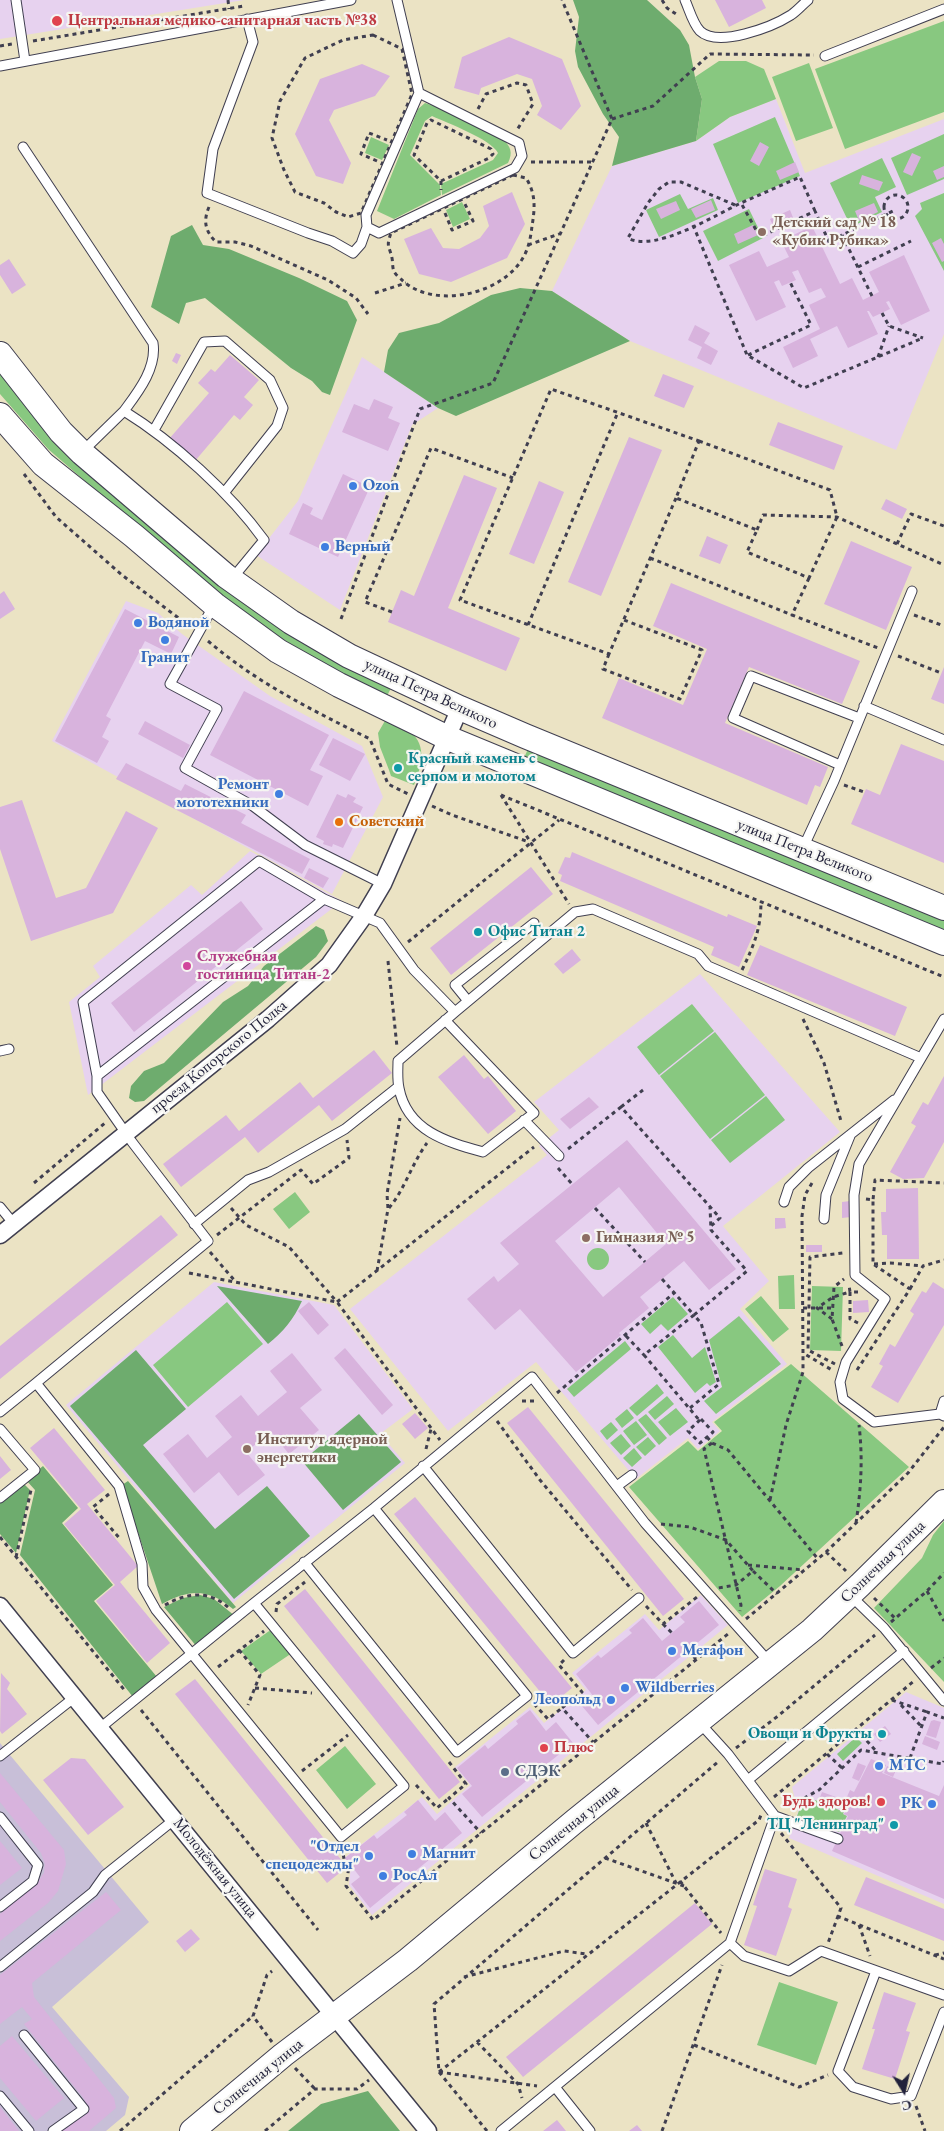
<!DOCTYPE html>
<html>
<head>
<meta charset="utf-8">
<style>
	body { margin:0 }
	#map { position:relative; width:944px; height:2131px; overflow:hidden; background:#ebe3c4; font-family:"EB Garamond",serif }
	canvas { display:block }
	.north { position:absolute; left:879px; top:2066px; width:50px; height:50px; -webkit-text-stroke:4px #f6f6f2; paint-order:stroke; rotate:170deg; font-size:14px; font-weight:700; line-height:20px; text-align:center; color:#22223b }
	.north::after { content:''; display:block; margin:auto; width:18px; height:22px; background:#22223b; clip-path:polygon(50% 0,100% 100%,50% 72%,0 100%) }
</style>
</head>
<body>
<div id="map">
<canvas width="944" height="2131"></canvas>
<div class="north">С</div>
</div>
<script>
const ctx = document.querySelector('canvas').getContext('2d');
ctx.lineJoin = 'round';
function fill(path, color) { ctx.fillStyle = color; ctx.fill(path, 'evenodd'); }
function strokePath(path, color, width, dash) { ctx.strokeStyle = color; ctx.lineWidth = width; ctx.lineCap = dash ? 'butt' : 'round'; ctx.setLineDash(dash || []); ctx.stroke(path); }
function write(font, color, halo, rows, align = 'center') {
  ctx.font = font + ' "EB Garamond",serif'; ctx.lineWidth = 4.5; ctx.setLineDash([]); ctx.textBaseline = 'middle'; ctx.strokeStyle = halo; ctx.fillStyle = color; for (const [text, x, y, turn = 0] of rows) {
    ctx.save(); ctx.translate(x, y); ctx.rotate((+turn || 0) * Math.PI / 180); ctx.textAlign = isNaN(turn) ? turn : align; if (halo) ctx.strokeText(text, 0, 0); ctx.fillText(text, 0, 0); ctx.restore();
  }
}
fill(new Path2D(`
	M0,0H244L0,39Z
	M776,99L805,173L944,119V334L896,450L630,341L552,291L612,166L696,141L730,117Z
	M362,357L438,408L412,425L340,610L256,555L298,501Z
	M126,601L158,613L182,634L270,696L362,746L383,797L332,894L52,741Z
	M250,851L342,901L88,1095L69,1002L100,977L93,966L191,885L202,895Z
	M700,974L840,1132L723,1226L769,1281L740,1309L787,1364L712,1422L720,1431L698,1449L688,1438L636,1479L536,1362L448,1431L350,1309L547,1155L539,1146L559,1130L534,1102Z
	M214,1282L334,1305L413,1409L380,1434L405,1463L233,1603L66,1405Z
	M701,1595L728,1625L372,1915L349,1885L351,1865L344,1858L422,1797L437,1814L470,1785L455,1767L530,1707L544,1723L586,1690L572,1673L645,1614L659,1630Z
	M906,1692L944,1708V1904L789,1838L798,1812L792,1787Z`), '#e7d2ef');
fill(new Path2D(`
	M0,1743L149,1922L52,2007L129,2097L125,2115L106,2131H0Z`), '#c8bfd8');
fill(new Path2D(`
	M944,21V112L845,149L815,69Z
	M719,61H746L764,69L776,99L730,117L696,141L702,99L695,77Z
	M809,63L833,128L796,141L772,77Z
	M425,103L437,107L502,138C511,147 513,152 508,163L442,195L441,184L493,160L498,153C491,139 447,123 432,116L425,121L410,155L440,185L441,195L394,219L377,211L418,109Z
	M775,117L800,176L738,203L713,144Z
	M944,134V179L907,195L891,158Z
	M371,137L389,145L382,160L365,153Z
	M882,158L896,187L875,197L882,212L851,227L830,183Z
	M944,193V271L915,216L922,209L920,203Z
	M680,194L688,209L713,198L718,210L659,237L646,210Z
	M462,202L470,219L453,227L446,210Z
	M749,209L763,238L718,261L703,231Z
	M0,373L52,436L391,688L387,696L351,679L279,637L206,586L48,449L0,394Z
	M386,719C393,723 403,726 410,732C428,745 421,769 414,785L391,776L389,770L380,747L378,733Z
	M528,749L944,920V931L523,760Z
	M692,1004L714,1031L659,1075L637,1047Z
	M715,1032L765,1095L710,1139L660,1076Z
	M766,1096L785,1120L730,1163L711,1140Z
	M295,1192L310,1212L289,1229L273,1209Z
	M587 1259a11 11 0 1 1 22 0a11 11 0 1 1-22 0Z
	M794,1275L795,1309H779L778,1276Z
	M812,1286L843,1287L841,1351L810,1350Z
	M761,1296L789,1329L773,1342L745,1309Z
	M673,1297L688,1314L668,1331L661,1324L650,1334L641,1324Z
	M227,1302L263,1344L188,1407L153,1365Z
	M739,1316L781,1364L716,1414L704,1401L722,1387L709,1340Z
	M673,1335L692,1358L705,1347L716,1382L710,1386L707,1383L695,1393L658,1347Z
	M625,1341L631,1349L574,1397L567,1389Z
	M791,1364L909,1467L780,1586L742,1617L629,1487L688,1441L698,1451L722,1431L714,1422Z
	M657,1384L664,1393L637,1416L629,1408Z
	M667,1396L674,1404L655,1420L648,1412Z
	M676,1408L688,1422L670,1436L658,1422Z
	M627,1409L634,1418L622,1428L615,1419Z
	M646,1414L667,1438L659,1445L638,1420Z
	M636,1421L647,1435L634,1445L623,1431Z
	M611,1422L618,1430L607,1440L600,1431Z
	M621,1434L631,1446L621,1455L610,1443Z
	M648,1437L656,1446L645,1456L636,1447Z
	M634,1448L642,1458L632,1467L623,1458Z
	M944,1521V1682L874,1608L922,1558L933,1535Z
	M272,1629L292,1653L261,1674L241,1651Z
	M856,1737L862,1743L843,1761L837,1754Z
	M345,1746L376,1784L347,1809L316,1770Z
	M815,1800L844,1812L843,1814L847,1816L839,1832L797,1816L801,1805Z
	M779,1982L838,2002L816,2065L757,2045Z`), '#88c880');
fill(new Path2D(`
	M573,0H647L680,30L689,45L695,77L702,99L696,141L612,166L619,137L603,114L578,67L575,51L579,17Z
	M192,225L203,245L229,249L299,278L347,301L357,320L330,395L322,392L312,381L291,368L205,298L186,303L179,324L151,307L171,236Z
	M520,288L552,291L630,341L456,416L438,408L384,372L388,350L399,333L439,323L491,295Z
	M316,926L324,930L328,941L316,957L144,1101L135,1102L129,1098L131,1086L144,1071L164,1063L223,1002L248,986L264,966Z
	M217,1286L302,1301C293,1320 284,1331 268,1344Z
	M136,1350L186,1409L143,1445L215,1529L267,1486L310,1536L234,1599L70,1406Z
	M359,1414L401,1462L343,1510L302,1461Z
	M43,1466L78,1508L62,1523L113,1585L94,1601L157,1677L133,1697L20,1555L35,1490L26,1480Z
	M128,1481L236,1607L233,1609C208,1588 189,1589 162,1604L122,1485Z
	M22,1482L30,1490L16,1553L0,1534V1501Z
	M200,1595L214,1599L235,1616L197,1647L164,1607L183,1598Z
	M368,2091L400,2131H288L321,2104Z`), '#6eac6e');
fill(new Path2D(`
	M715,0H762L766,8L729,27Z
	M509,37L562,59L581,106L561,130L537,115L542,106L532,79L517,74L481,88L479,95L454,88L462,57Z
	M362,64L390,76L375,96L334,110L329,120L351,163L343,184L316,176L295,134L320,79Z
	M760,142L769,147L759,166L750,161Z
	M912,153L921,157L912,176L903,172Z
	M795,162L799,172L780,180L776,171Z
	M944,166V177L937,180L933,171Z
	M862,175L883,182L879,191L859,184Z
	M512,192L525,224L507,258L451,282L419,274L404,239L431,228L443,248L459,249L480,238L489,226L483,206Z
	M711,200L715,210L696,218L691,209Z
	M676,201L680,210L661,219L656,209Z
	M874,203L878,212L859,221L855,211Z
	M790,210L794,220L774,228L770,219Z
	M753,225L758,235L738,244L734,234Z
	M812,226L840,284L852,278L863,300L879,292L869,272L904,255L930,311L901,325L889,301L886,302L890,309L873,317L869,311H867L878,334L848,348L837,326L810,339L818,356L793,368L783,347L820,329L809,305L826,297L821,288L809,293L798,270L792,272L796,280L782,286L779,280L774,282L786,307L756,321L729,265L759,251L767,267L789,257L781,241Z
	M941,238L944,244V261L942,262L932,243Z
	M9,259L26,285L12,294L0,275V265Z
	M695,325L710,333L704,343L718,351L711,365L697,358L702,347L688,340Z
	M176,353L181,355L177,364L172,361Z
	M230,355L259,380L244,397L253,405L240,420L234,415L195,461L169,439L209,393L198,383L211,369L215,372Z
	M663,374L694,386L684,408L654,396Z
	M374,399L393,407L388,418L400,423L388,451L342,432L354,404L369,410Z
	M778,422L843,446L834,470L769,445Z
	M629,437L662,450L601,596L568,582Z
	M343,474L370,487L338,557L289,534L303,503L313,508L310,514L322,520Z
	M464,475L497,488L448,608L520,638L506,671L388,622L401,590L414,596Z
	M539,481L564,492L534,564L509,554Z
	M886,499L907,509L902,519L881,509Z
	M707,536L728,545L720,564L699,556Z
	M851,541L912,567L886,630L824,604Z
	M671,583L860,661L842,704L749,667L725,723L828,767L820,787L815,785L807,805L602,718L619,678L683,705L707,649L653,626Z
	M4,591L15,609L0,619V594Z
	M125,609L179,637L171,654L145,641L106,716L111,719L102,737L109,741L97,763L55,741Z
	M944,667V704L931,699Z
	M244,691L329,735L310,770L323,776L308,806L210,755Z
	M145,721L190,745L183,758L138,734Z
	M333,738L365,754L350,781L319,765Z
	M901,744L944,761V863L851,824L866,789L880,795Z
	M126,763L181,791L185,784L246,815L241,823L310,859L302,874L116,779Z
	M337,794L346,798L348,794L356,798L353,802L363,807L343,848L333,844L332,847L323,844L324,841L316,837Z
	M22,800L56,898L86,888L126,811L158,828L113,913L31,941L0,849V807Z
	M572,852L727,917L728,914L757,926L739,967L711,955L714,947L560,881L562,875L558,873L565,857L570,858Z
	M531,867L553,894L451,975L430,948Z
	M309,868L329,878L323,888L304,878Z
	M241,901L263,929L134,1032L111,1003Z
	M760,945L907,1007L895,1036L747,975Z
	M572,949L581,960L563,974L554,964Z
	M374,1050L392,1073L332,1121L319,1105L258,1153L245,1137L181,1187L163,1164L226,1115L239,1131L300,1082L313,1098Z
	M464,1055L484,1079L488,1076L516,1111L488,1134L438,1077Z
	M944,1076V1142L924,1178L903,1179L890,1172L916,1126L911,1123L923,1102L928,1105Z
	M589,1097L599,1107L570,1129L560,1119Z
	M627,1140L736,1269L709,1290L684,1261L640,1297L649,1308L619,1333L621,1335L576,1372L520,1309L495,1330L467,1299L494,1276L498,1282L519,1264L500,1243ZM619,1187L666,1244L603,1297L555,1241Z
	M918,1188L919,1259H887V1235H882L881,1212H886V1189Z
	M850,1201L851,1217L842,1218V1202Z
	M161,1215L178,1235L0,1379V1346Z
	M775,1218H785L786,1228L775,1229Z
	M806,1245H822V1252H806Z
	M933,1282L944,1289V1325L898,1403L871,1387L883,1366L879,1364L890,1344L895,1347L914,1314L910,1311L922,1291L926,1293Z
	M868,1300L869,1312L853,1313V1301Z
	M309,1302L329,1325L318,1335L298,1311Z
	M345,1348L393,1405L382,1415L334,1358Z
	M292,1353L322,1390L300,1408L319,1430L289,1454L271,1432L246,1452L265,1475L238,1496L219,1472L194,1493L163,1454L188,1434L207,1458L232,1437L215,1416L241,1395L258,1416L287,1392L270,1371Z
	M528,1407L684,1599L663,1616L507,1423Z
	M415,1413L428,1428L415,1439L402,1424Z
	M54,1428L105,1490L87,1504L138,1566L120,1582L170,1643L147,1663L96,1601L115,1585L64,1524L81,1509L30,1448Z
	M0,1456L11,1470L0,1479Z
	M415,1497L572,1688L551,1705L394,1514Z
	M305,1589L460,1782L439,1799L284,1606Z
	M699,1601L719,1625L598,1725L582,1706L594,1697L576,1674L598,1655L601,1658L632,1633L629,1630L643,1618L662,1641L685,1622L680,1617Z
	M1,1673L10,1683L7,1689L27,1714L2,1734L0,1731Z
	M195,1679L347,1867L327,1883L175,1694Z
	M530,1710L546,1731L556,1722L573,1743L482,1817L462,1794L472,1786L457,1768L485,1745L488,1749L518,1724L516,1721Z
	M934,1720L941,1722L936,1738L926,1735L931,1721Z
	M885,1726L891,1734L880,1742L874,1734Z
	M925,1736L940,1742L937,1750L922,1744Z
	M71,1758L85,1759L124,1807L88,1835L43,1780Z
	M871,1759L886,1765L882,1773L939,1796L944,1785V1899L832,1851L848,1816L844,1814L850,1801L846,1799L850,1790L854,1792Z
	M858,1763L866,1766L859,1781L852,1778Z
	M887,1766L896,1770L893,1777L884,1773Z
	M0,1773L64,1850L66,1864L58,1891L48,1903L0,1941V1914L37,1883L44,1873L45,1864L41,1853L0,1802Z
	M822,1792L836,1797L833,1805L819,1800Z
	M418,1800L435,1821L445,1812L462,1833L370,1908L351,1884L360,1877L345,1858L374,1835L377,1839L407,1815L404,1812Z
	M0,1841L22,1868L0,1885Z
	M765,1869L797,1879L788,1907L792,1909L776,1956L744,1945L757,1906L753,1905Z
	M866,1877L944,1909V1941L854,1905Z
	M106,1892L121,1910L32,1983L34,1997L114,2098L116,2108L89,2131H57L85,2110V2100L24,2024L32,2019L22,2007L0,2024V1975Z
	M695,1903L712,1924L523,2077L506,2057Z
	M191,1929L200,1939L185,1952L176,1941Z
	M884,1992L916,2003L906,2031L910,2032L895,2079L862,2069L875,2029H872Z
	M12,2036L64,2098L36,2121L0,2078V2046Z
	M0,2107L19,2131H0Z
	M557,2120L566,2131H543Z
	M637,2125L642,2131H629Z`), '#d8b3dd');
const lane = new Path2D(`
	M16,0L25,61
	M397,0L419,93L366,215L367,227L379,233L515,168L522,156L519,143L419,93
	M685,0C689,9 693,24 700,31C718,48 772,27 791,15C797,11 802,5 808,0
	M247,19L253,42L213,149L207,193L308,233L332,241L353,253L361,244L367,227
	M825,56L944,9
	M0,66L351,0
	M23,147L153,343C157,368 138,392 124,411
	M154,430L204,342L225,341L270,380L283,408L277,426L224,493
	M82,452L124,411C174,442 230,493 264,540L231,580
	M214,605L170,684L217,709L185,768L253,806L305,845L383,884
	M864,706L944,740
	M840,765L733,718L751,676L859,718
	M803,848L834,781L912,591
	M468,1001L455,985L534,923
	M944,1019L859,1164L854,1195L855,1275L885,1299L846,1362L840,1382L843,1399L874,1422L940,1414L944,1416
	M445,1020L534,1113L483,1152C447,1142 407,1131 399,1088C397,1079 398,1069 398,1061L455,1012
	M0,1051L9,1049
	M97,1076L324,899
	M524,1120L559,1156
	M784,1202L789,1187L808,1168L894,1100
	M0,1207L14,1224
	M824,1219L826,1195L850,1136
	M194,1224L248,1180L269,1172L345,1129L398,1087
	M0,1412L36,1383
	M940,1414L944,1401
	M0,1429L35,1470L0,1498
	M423,1466L573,1653L639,1598
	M617,1486L632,1475
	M304,1562L457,1752L527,1696L374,1508
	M850,1595L884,1628L944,1701
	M254,1603L404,1786L341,1837L156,1610L143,1587L142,1564L119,1486L36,1383L208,1241L132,1142L97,1092V1076L83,1002L259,861L324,899L380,923L414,970L455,1012L575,912L593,909L698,954L708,966L921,1058
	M698,1721L728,1754L775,1816L838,1839
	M100,1728L254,1603L374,1508L532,1377L645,1523L770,1663
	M0,1756L75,1697
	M748,1780L904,1651
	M0,1817L38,1865L33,1881L0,1907
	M730,1943L744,1956L789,1971L821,1951L944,1995
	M0,1967L93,1892L105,1875L175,1819
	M876,1971L838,2071L853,2087L891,2099L911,2096L944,2012
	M24,2035L84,2109L53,2131
	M555,2087L590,2131
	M0,2096L29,2131
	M501,2131L730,1943L775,1816`);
const street = new Path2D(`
	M0,1235L268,1019L329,965L364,916L383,884L460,708
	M0,1606L428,2131`);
const secondary = new Path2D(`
	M0,354L61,432L82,453L226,576L291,622L349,656L460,708L525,736L944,908
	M0,415L43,464L134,536L215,605L278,651L339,685L448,738L944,943
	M192,2131L283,2055L408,1960L575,1821L812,1630L860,1585L944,1502`);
strokePath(lane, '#403f50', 11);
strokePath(street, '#403f50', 19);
strokePath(secondary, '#403f50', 26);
strokePath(new Path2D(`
	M228,0L229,9
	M662,0L667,8L679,16
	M373,35L402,49L412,94L361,213L348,217L336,212L324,203L295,192L284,170L272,138L280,101L305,58L343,40Z
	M33,41L244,6
	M0,46L12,44
	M478,109L486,94L517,83L526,85L533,104L517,130
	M612,119L653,106L710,54L814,55
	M377,161L361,154L369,133L387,140
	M531,162H593
	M513,175L526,178C536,194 535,208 532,226C531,235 529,247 524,256C504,294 436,310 403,281C401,279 397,276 395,273C392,269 393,263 392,258C389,245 386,247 391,233Z
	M441,181L489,158L493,154L491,149L431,120L427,123L414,155L441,181V190
	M884 207a12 12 0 1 1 24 0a12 12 0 1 1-24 0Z
	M735,205L681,182H669L659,189L648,203L628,238C655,253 715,215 741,203
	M209,207C203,221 205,231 216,242H235L251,246L328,280L356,298L368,314
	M815,211L800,177L741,203L760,237L815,211L829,242L842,235
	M445,213L452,230L473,221L465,204
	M693,225L747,355L804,388L923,338
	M528,245L559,234
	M858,267L911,241
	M375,293L406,283
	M872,296L842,235L895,210
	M882,313L889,326L923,338
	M748,355L811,325L790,282
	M878,357L889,326
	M699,441L830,490L837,517L809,578L747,552L757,530L676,498Z
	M24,474L56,517L122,575L189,626
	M676,498L609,654L460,600L551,389L699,441
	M757,530L763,515L837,517L944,565
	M897,544L911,514L944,526
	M650,558L792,615
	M809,578L792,615L878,648
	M392,612L365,602L431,448L513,478
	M914,615L944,626
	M341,619L420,409L493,383L612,119L562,0
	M528,625L618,412
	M208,641C257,683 312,710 370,739L388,784L408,794
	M609,654L603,669L680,699L702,650L624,620
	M898,656L941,673
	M844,785L864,792
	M501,795L944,977
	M501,795L569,904
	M432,806L452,815L529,842
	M408,942L559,820
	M388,961L397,1047
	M742,970C754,945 761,929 761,901
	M803,1019L824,1063L841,1121
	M621,1107L643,1090
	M568,1149L621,1107L720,1218L711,1226
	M558,1168L572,1184
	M34,1183L105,1123
	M812,1183L805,1195L802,1216L803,1353L832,1370
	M866,1199L873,1200L875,1180L944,1183
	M231,1208L246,1225L289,1247L337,1302L534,1147
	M389,1208C405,1189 412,1163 427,1143
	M595,1208L645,1262
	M217,1235L301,1170L313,1184L349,1158L347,1140
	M210,1252L235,1281
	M874,1264L890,1263L923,1266
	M377,1271L388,1209L387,1194L400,1118
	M189,1273L337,1302L440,1440
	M662,1279L694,1315L644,1355L700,1421
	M910,1289L923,1266L944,1260
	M803,1308H833
	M832,1319L817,1308L833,1297L850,1292L849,1285
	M858,1323L850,1319V1292H858
	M626,1336L644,1355
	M842,1346L832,1319L834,1287L844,1279
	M835,1364L808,1350L810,1257L843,1253
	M857,1370L910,1289L873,1264V1200
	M557,1393L674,1293
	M522,1401H535
	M690,1408L719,1384L701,1323L694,1315L747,1271L711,1230L710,1207
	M701,1419L713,1432L700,1443L688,1431Z
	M497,1421L540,1480L632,1590
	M707,1437L712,1443L728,1450L818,1559
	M712,1443L704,1449L741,1605L740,1611
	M426,1449L431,1429
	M109,1494L93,1507L121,1540
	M770,1500L786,1425L803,1372V1354
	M856,1523C861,1489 863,1459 859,1425
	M661,1524L690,1527L726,1540L753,1571L736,1585L718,1588
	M0,1537L126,1692
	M826,1552L846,1571
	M16,1557L31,1490L30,1488
	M748,1565L804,1570
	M753,1571L777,1594
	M927,1591L944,1621
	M874,1598L895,1618
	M165,1605C188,1592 210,1590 230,1609
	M646,1606L663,1624L697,1597
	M276,1612L277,1604L305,1582
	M746,1619L826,1552L908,1473L944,1427
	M891,1622L927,1591L944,1573
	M663,1624L672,1633
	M239,1650L260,1675L248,1705
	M688,1651L696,1659
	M564,1660L559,1665L582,1692L562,1708L593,1742
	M218,1667L264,1631
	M931,1668L944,1658
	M255,1688L312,1693
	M892,1700L927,1712
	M534,1704L548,1719L562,1708
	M901,1705L921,1726
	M141,1710L318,1930
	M856,1729L877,1752
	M736,1748L778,1716L875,1635
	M827,1754L842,1768
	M910,1758L927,1712L944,1718
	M449,1762L466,1784L449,1798L481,1833
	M302,1771L348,1735
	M416,1785L437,1808L449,1798
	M774,1797L914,1681
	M793,1810L806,1797L819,1790L861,1750L943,1764L944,1761
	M646,1823L676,1883
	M781,1833L841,1908L828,1943
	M342,1847L344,1859L349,1866L346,1886L373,1920L728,1634
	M605,1858L684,1886
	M680,1881L721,1933
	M837,1916L944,1959
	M859,1925L870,1956
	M935,1955L944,1953
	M464,1977L564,1951L587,1954
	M272,2042L253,2016L267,1975L272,1971
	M477,2042L518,2084L522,2098
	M694,2045L799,2087L828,2075
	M295,2068L315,2089
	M439,2072L759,1820L761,1815
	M439,2072L537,2086
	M916,2106L925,2131
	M120,2131L253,2016
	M265,2131L315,2089H357L369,2080
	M487,2131L439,2072L434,2004L719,1761
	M662,2131L722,1965`), '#403f50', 3, [4, 4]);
strokePath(lane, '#fff', 9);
strokePath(street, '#fff', 16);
strokePath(secondary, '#fff', 24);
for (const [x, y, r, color] of [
	[57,21,6,"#e0444e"],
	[762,232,5,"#8d6e63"],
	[353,486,5,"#3f7fe0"],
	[325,547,5,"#3f7fe0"],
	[138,623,5,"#3f7fe0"],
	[165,640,5,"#3f7fe0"],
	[398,768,5,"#0f9aa8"],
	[279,794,5,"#3f7fe0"],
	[339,822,5,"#e8710a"],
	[478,932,5,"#0f9aa8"],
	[187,966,5,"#d1479c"],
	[586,1238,5,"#8d6e63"],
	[247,1449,5,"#8d6e63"],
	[672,1651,5,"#3f7fe0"],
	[625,1688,5,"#3f7fe0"],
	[611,1700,5,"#3f7fe0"],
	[882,1734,5,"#0f9aa8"],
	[544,1748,5,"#e0444e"],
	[879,1766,5,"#3f7fe0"],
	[505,1772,5,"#5c6f8a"],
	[881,1802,5,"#e0444e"],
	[932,1804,5,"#3f7fe0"],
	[894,1825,5,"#0f9aa8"],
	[412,1854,5,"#3f7fe0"],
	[369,1856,5,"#3f7fe0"],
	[383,1876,5,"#3f7fe0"]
]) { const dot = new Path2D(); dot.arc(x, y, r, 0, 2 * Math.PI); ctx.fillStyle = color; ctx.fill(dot); strokePath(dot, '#f6f6f2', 2); }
write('bold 16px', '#be3a42', '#f6f6f2', [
	["Центральная медико-санитарная часть №38",68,21],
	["Плюс",554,1748],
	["Будь здоров!",871,1802,"right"]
], 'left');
write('bold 16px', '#785e54', '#f6f6f2', [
	["Детский сад № 18",772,223],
	["«Кубик Рубика»",772,241],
	["Гимназия № 5",596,1238],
	["Институт ядерной",257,1440],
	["энергетики",257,1458]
], 'left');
write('bold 16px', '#366cbe', '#f6f6f2', [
	["Ozon",363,486],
	["Верный",335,547],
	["Водяной",148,623],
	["Гранит",165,658,"center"],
	["Ремонт",269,785,"right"],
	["мототехники",269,803,"right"],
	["Мегафон",682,1651],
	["Wildberries",635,1688],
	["Леопольд",601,1700,"right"],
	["МТС",889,1766],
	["РК",922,1804,"right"],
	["\"Отдел",359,1847,"right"],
	["спецодежды\"",359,1865,"right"],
	["Магнит",422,1854],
	["РосАл",393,1876]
], 'left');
write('16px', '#22223b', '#f6f6f2', [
	["улица Петра Великого",431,694,25],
	["улица Петра Великого",805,851,22],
	["проезд Копорского Полка",219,1057,-39],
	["Солнечная улица",883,1562,-44],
	["Солнечная улица",574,1823,-39],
	["Молодёжная улица",215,1868,51],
	["Солнечная улица",258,2077,-39]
]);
write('bold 16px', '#0d838f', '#f6f6f2', [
	["Красный камень с",408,759],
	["серпом и молотом",408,777],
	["Офис Титан 2",488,932],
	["Овощи и Фрукты",872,1734,"right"],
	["ТЦ \"Ленинград\"",884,1825,"right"]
], 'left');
write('bold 16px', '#c56008', '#f6f6f2', [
	["Советский",349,822]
], 'left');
write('bold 16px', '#b23c85', '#f6f6f2', [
	["Служебная",197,957],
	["гостиница Титан-2",197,975]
], 'left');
write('bold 16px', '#4e5e75', '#f6f6f2', [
	["СДЭК",515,1772]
], 'left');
</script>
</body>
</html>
